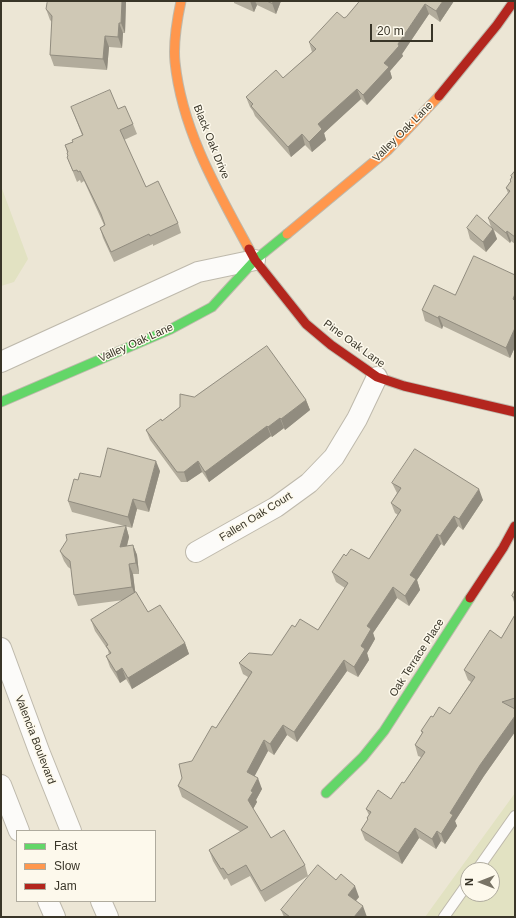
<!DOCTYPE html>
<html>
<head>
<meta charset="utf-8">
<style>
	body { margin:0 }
	#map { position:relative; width:516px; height:918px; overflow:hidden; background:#ece6d5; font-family:Helvetica,sans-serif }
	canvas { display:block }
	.frame { position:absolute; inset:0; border:2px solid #393528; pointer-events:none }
	.legend { position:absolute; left:16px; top:830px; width:140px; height:72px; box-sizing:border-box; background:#fdf9ec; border:1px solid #afab9e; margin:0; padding:5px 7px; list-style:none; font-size:12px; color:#393528 }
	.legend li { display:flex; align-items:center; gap:8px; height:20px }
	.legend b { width:20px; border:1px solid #afab9e }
	.north { position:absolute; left:460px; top:862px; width:40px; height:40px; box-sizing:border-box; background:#fdf9ec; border:1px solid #afab9e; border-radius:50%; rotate:270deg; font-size:11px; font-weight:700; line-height:16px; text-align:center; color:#393528 }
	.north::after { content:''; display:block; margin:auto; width:14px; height:18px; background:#787365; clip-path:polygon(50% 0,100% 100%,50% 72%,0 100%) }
	.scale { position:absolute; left:370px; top:24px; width:63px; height:18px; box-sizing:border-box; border:2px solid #393528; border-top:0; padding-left:5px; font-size:12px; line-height:14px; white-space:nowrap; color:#393528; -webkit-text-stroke:3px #fdf9ec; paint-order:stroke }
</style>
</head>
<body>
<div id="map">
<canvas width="516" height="918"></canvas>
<div class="frame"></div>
<ul class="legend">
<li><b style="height:5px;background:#63d668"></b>Fast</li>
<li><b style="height:5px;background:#ff974d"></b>Slow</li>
<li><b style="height:5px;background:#b3261e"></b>Jam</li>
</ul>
<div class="north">N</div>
<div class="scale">20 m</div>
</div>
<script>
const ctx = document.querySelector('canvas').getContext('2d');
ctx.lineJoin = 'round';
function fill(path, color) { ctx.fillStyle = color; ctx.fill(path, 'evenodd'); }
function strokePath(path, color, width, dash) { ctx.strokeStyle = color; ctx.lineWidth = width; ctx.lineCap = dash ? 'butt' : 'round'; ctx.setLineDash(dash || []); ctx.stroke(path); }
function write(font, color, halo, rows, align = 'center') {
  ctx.font = font + ' Helvetica,sans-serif'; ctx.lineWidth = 3; ctx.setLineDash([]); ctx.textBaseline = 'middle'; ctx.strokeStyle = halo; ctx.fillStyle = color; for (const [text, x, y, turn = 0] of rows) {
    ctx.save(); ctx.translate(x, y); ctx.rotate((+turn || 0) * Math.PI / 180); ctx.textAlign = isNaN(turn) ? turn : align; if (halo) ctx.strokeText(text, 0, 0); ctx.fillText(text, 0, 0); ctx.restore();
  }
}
fill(new Path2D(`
	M1,186L28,259L14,282L1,286Z
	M515,793V917H425ZM468,870H492V894H468Z`), '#e2e2c2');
const lane = new Path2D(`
	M477,870L515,816
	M444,917L468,883`);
const street = new Path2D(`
	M1,362L198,272L255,260
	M196,552L276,507L309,483L334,457L357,419L377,377
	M1,648L39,751L71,831
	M1,785L19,831
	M48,901L55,917
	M101,901L108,917`);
const fast = new Path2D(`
	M1,402L171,329L212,307L255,260L287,234
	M326,793L363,757L384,731L470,598`);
const slow = new Path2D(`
	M181,1C177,20 173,43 175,62C182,130 217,190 249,249
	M287,234L388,150L439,96`);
const jam = new Path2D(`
	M439,96L497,25L514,1
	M249,249L255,260L306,324L331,345L377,377L404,386L515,412
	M470,598L503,548L515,526`);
strokePath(lane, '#beb9ac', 12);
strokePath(street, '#beb9ac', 22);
strokePath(fast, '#beb9ac', 11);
strokePath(slow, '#beb9ac', 11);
strokePath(jam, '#beb9ac', 11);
strokePath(lane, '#fcfbf9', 10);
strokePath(street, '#fcfbf9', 20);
strokePath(fast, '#63d668', 9);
strokePath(slow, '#ff974d', 9);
strokePath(jam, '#b3261e', 9);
fill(new Path2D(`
	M126,1L125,33H123L122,48L109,47L107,70L54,66L50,55L52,22L50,20L46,9Z
	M234,1H281L276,14L257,5L254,12L234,3Z
	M360,1H454L440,22L429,14L402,54L403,56L390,71L392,78L367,105L361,99L324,133L326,140L312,152L305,145L291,157L255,116L253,111L250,107L246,97L283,78L312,52L309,42L346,17Z
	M71,107L118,109L133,124L137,134L124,140L146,187L178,223L181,233L153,246V244L114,262L103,238L100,228L104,225L84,181L81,183L80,180L77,182L67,157L68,156L65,145L72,142L82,135Z
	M515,171V244L511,241L510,243L494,230L497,239L486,252L470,239L467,228L491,227L488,218L508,193L506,188L510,182V180L511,178V176Z
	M515,275V347L510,358L443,326L442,329L425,321L422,310Z
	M194,397L306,400L310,410L285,430L284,428L272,437L271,436L209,482L202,472L187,482H181L150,440L146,430L162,421Z
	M160,471L149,512L137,509L132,528L72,512L68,501L78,480L100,477Z
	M392,483L483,500L463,530L458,526L444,546L441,544L417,580L420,590L409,606L397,598L373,633L375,639L367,653L369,660L358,677L347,671L297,742L287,735L274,755L268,751L254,776L262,789L256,800L257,802L253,809L271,838L305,865L308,876L265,902L250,876L231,886L227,878L224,880L213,861L209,850L241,832L182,797L178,786L192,761L216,728L248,677L243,674L239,663L272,655L295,627L318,630L345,588L336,582L332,572L346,556L369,559L398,515L395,513L391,503L397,493Z
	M126,526L129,537L127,546L133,545L137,555L139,574H133L135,592L148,612L185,643L189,654L132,689L126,679L120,683L110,667L106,656L109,655L108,650L95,631L91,620L124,600L78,606L74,595L71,569L68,567L64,561L60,551Z
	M515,590V605L512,596Z
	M515,615V732L484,776L455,821L457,826L445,844L441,841L436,849L419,838L402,864L365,840L361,830L368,820L367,818L369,815L366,809L391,799L404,783L421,757L418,756L415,745L422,733L421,731L433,717L450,714L471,682L468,680L464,670L501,638Z
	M336,880L359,897L356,901L366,917H284L281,910Z`), '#b2ac9c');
fill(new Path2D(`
	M122,1H126L125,33L121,23Z
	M250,1H255L257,5L254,12Z
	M273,1H281L276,14L272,3Z
	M443,1H454L440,22L436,11Z
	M425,4L429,14L402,54L403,56L390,71L392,78L367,105L363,95L384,63L398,44Z
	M119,23L123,33L122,48L118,37Z
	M105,36L109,47L107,70L103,59Z
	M357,89L361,99L324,133L326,140L312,152L309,142L318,124Z
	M302,134L305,145L291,157L288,147Z
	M493,229L497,239L486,252L483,242Z
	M507,231L511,241L510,243L506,233Z
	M515,294V306L513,299Z
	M439,316L443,326L442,329L438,318Z
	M515,328V347L510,358L506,348Z
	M306,400L310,410L285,430L281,419Z
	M280,418L284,428L272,437L268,427Z
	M267,426L271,436L209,482L205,472Z
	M156,461L160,471L149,512L145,502Z
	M198,461L202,472L187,482L184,472Z
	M479,489L483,500L463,530L459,519Z
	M133,499L137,509L132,528L128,517Z
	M454,516L458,526L444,546L440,536Z
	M126,526L129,537L124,557L120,547Z
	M437,534L441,544L417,580L420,590L409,606L405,596L410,575Z
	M133,545L137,555L139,574L136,563Z
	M129,564L133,574L136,598L132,587Z
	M393,587L397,598L373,633L375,639L367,653L369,660L358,677L354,667L367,626Z
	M185,643L189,654L132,689L128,678Z
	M344,660L347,671L297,742L294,732Z
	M122,668L126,679L120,683L116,672Z
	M515,716V732L484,776L455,821L457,826L445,844L441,834L450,813L480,765Z
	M283,725L287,735L274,755L270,744Z
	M264,740L268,751L251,783L247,772Z
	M258,778L262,789L256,800L257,802L252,811L248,800L251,791Z
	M415,828L419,838L402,864L398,853Z
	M437,831L441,841L436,849L432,839Z
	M355,886L359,897L352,905L348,895Z
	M363,906L367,917H354Z`), '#918c7f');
const building = new Path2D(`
	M49,1H122L121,23H119L118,37L105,36L103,59L50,55L52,16L46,9L47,3Z
	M267,1H273L272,3Z
	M360,1H443L436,11L425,4L398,44L399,46L384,63L389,67L363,95L357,89L318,124L322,129L309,142L302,134L288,147L251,106L253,104L246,97L276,70L283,78L316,49L309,42L337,12L344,18L346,17Z
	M110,90L118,109L125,106L133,124L120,130L146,187L158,181L178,223L150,236L149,234L111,252L100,228L105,225L101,214L80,171L78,172L77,170L73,171L67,157L68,156L67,153L68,152L65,145L73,142L72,140L83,135L71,107Z
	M515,171V237L507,231L506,233L488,218L510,191L506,188L511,181L510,180L512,177L511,176Z
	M477,215L493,229L483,242L467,228Z
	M474,256L515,275V294L513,299L515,301V328L506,348L439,316L438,318L422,310L434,285L455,295Z
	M267,346L306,400L281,419L280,418L268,427L267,426L205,472L198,461L184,472H177L146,430L161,419L162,421L180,407V394L194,397Z
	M108,448L156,461L145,502L133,499L128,517L68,501L74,479L78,480L80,473L100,477Z
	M415,449L479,489L459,519L454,516L440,536L437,534L410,575L416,579L405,596L393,587L367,626L371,629L361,646L365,649L354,667L344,660L294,732L283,725L270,744L264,740L247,772L258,778L251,791L253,792L248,800L271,838L284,830L305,865L261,891L246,865L228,875L223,868L221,869L209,850L248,827L178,786L182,778L179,764L192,761L212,726L216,728L252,672L239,663L249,653L272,655L292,625L295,627L300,619L318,630L348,583L332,572L344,554L346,556L351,549L369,559L401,510L391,503L401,488L392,483Z
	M126,526L120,547L133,545L136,563L129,564L132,587L74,595L70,561L64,556L60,551L67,540L66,535Z
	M515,590V598L512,596Z
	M136,592L148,612L160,605L185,643L128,678L122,668L116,672L106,656L111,653L106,646L108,645L91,620Z
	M515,615V698L502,702L515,709V716L480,765L450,813L453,815L441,834L437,831L432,839L415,828L398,853L361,830L368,819L367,818L371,812L366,809L378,790L391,799L402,782L404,783L425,752L415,745L423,732L421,731L431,716L433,717L439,707L450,714L475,677L464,670L490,630L501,638Z
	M318,865L336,880L341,874L355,886L348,895L363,906L354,917H290L281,910Z`);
fill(building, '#cfc8b5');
strokePath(building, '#918c7f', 1);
write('11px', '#393528', '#fdf9ec', [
	["Valley Oak Lane",403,132,-45],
	["Black Oak Drive",211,142,68],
	["Valley Oak Lane",136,343,-24],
	["Pine Oak Lane",354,344,36],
	["Fallen Oak Court",256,517,-32],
	["Oak Terrace Place",417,658,-57],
	["Valencia Boulevard",35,740,69]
]);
</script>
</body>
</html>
